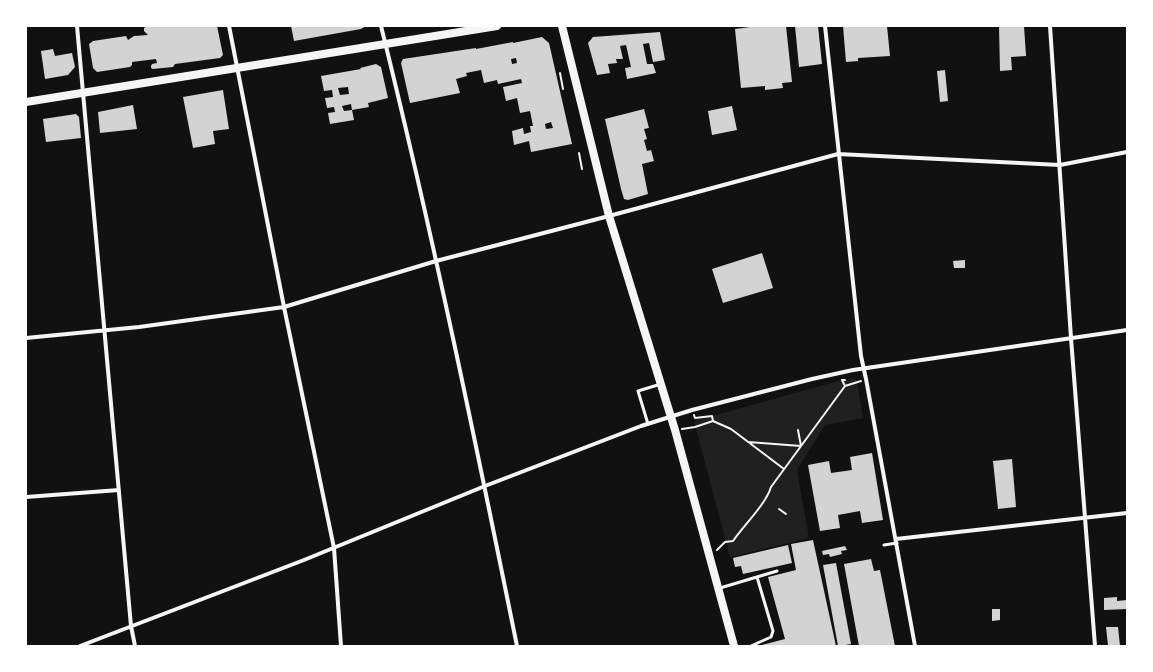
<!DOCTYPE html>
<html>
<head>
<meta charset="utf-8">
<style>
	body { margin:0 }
	#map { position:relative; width:1153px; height:672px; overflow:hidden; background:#111; font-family:Quicksand,sans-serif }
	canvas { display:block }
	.frame { position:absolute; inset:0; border:27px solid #fff; pointer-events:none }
</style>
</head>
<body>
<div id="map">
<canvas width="1153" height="672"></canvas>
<div class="frame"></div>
</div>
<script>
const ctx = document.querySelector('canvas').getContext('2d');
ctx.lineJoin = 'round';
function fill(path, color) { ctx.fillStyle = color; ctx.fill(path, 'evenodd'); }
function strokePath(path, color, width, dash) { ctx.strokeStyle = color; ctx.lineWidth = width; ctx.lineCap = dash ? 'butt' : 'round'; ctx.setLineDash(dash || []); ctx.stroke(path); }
fill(new Path2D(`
	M855,379L857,383L863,418L825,425L797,470L809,538L730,557L694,421L842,380Z`), '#202020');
fill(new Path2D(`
	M147,26H217L223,55L220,58L175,64L173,67L153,69L151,68V66L152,64L157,63L156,59L132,62V65L130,67L97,72L93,68L89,44L93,41L126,36L128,40L134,36L148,35L144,31V28Z
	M291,26H366L361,29L294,41Z
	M758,26H786L792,82L782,83L783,88L765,90V86L741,88L735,29Z
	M795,26H818L822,64L799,67Z
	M843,26H887L890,56L858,58V61L846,62Z
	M999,26H1024L1026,56L1011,57L1012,70L1000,71Z
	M660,32L665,60L653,62L649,43L643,44L647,64H653L656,73L627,79L625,68L631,67L626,45L620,46L623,59H616L617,63L608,64L610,73L597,75L588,43L593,37Z
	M542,37L549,43L572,144L531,152L529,141L514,145L512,131L523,128L524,134L531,132L530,126H533L530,111L520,113L517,98L506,101L503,87L522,83L521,79L498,84L497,80L484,83L481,70L466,73L467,76L456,79L460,93L410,103L401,63L403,59L476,48V49L513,42V43ZM516,58L517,63L512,64L511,59ZM551,122L553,128L546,129L545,124Z
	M53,49L55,56L72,53L75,67L68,75L45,79L41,51Z
	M376,64L381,67L388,98L368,103L369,107L352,110L351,104L342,106L344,111L352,110L354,120L330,124L328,113L335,112L334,107L327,108L325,98L333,97L332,90L324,91L321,76L361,69L360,68ZM348,87L349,94L340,95L338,88Z
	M945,70L948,101L940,102L937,71Z
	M223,90L229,129L213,131L215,144L193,148L183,97Z
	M133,105L137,129L100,133L98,112Z
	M732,106L737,130L712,135L708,111Z
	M644,109L649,128L644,129L647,139L644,140L647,151L651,150L654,161L642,164L648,194L628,200L624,199L621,189L605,119Z
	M76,114L79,117L81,138L46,142L43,119Z
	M762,253L773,288L723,303L712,269Z
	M965,260V268H954L953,261Z
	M872,453L883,520L862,523L860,511L838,515L840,528L820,531L808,465L829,461L831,473L852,470L850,457Z
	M1012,459L1016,507L998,509L993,461Z
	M813,540L836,646H758L785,639L768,577L796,570L791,544Z
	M788,545L792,563L743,574L741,566L735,567L733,558Z
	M845,546L847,550L841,551L842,554L830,557L829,554L823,555L822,551Z
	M871,559L874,571L880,570L895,646H859L844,564Z
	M836,563L851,644L840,646H838L823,565Z
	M1117,597V601L1127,600V609L1104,610V598Z
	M992,609H1000V620L992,621Z
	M1106,627H1118L1120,646H1108Z`), '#d3d3d3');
strokePath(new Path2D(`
	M560,73L563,89
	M579,153L582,169
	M845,386L842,380H845
	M694,415L695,418L712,416L713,421
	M682,429L695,427L713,421L731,429L784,469
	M748,442L801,446L798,430
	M779,509L786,514
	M717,550L725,542L733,541C744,525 766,504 771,487L845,386L861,381`), '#f5f5f5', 2);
strokePath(new Path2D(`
	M648,424L638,391L661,384
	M884,545L897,543
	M720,588L777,571
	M751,646L771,637L773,631L757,577`), '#f5f5f5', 3);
strokePath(new Path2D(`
	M77,26L131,626L135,646
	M229,26L284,307L334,548L341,646
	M381,26C432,231 475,439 517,646
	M825,26L861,356L866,379L915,646
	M1050,26L1071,338L1095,646
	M26,338L139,327L284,307L436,261L609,216L838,154L1060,165L1127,152
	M26,497L119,490
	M896,539L1127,513
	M80,646L304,560L485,486L641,426L692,410L812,379L853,370L1127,330`), '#f5f5f5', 4);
strokePath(new Path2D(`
	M562,26L609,216L675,430L734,646
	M26,102L497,26`), '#f5f5f5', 8);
</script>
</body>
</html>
